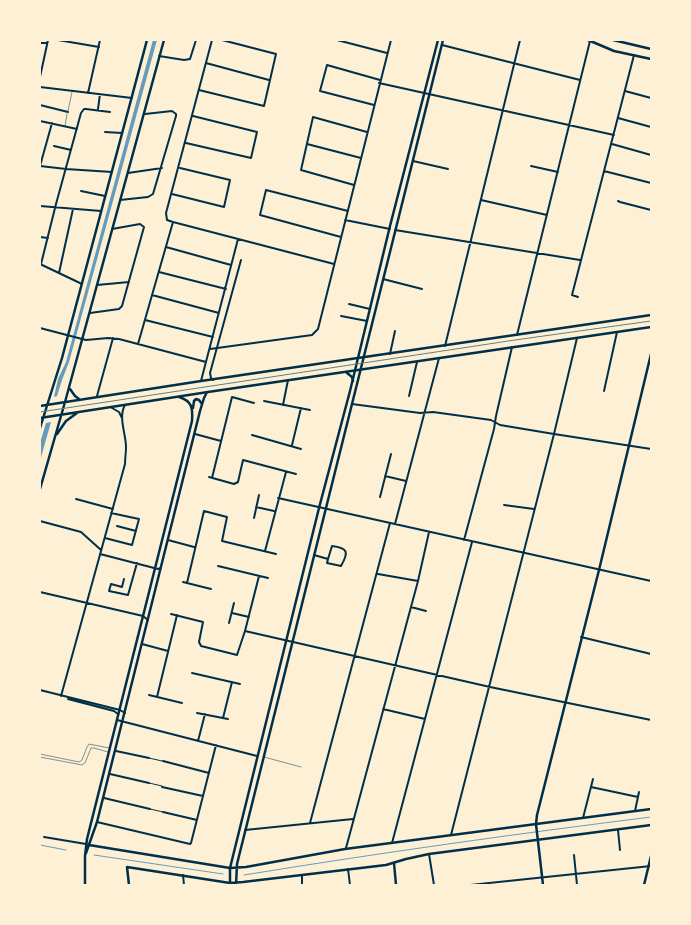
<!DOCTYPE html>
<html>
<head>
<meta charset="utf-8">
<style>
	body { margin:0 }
	#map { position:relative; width:691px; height:925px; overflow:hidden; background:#fdf0d5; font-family:"PT Sans Narrow",sans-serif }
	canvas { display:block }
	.frame { position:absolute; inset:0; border:41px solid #fdf0d5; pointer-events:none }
</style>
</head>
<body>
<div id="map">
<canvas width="691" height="925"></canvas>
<div class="frame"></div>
</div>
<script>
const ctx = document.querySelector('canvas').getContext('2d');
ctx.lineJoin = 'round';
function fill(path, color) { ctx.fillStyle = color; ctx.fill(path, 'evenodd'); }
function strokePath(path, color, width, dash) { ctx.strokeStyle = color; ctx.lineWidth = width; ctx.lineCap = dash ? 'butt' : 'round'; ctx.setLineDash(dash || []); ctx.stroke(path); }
fill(new Path2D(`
	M153,40H157L69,362L62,380L57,396L54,397L58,379L66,362Z
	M51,422L40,461V443L46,423Z`), '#669bbc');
strokePath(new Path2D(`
	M40,845L66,850
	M94,855L223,874
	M244,875C379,853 515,834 651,817`), '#669bbc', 1);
strokePath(new Path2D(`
	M68,111L72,92
	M65,126L67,114
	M40,754L79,762L82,760L87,747L89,744L109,748
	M40,757L82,765L85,763L91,748H94L108,752
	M264,757L301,767`), '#003049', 0.5);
strokePath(new Path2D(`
	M149,758L162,761
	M149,783L162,786
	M150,809L163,812`), '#003049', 1);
strokePath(new Path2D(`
	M58,40L99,47
	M212,40L166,213L167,220L173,222L334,264
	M337,40L387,53
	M40,43H47
	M442,45L580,80
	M159,56L184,60L190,59L196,40
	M206,63L269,80
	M40,77L48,40
	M379,83L614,135
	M40,87L132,98
	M199,90L264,106L276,54L222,40
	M625,91L651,98
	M88,93L100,40
	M40,105L68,112
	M374,105L320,91L327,65L380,80
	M98,109L100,94
	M618,118L651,127
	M40,121L77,129
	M105,132L122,133
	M186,143L251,158L257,132L193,116
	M307,144L361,158
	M612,144L651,155
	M54,146L71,150
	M413,161L448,169
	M40,166L66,169L112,172
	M40,166L52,123
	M531,166L558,172
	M604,171L651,183
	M128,173L162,168
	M354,185L301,170L313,117L367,132
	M81,191L105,196
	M172,194L224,207L230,180L180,168
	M120,200L148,197L153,194L176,116V114L172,111L145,114
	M481,200L547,215
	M618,201L620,202L651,210
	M40,206L101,211
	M345,220L390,229
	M395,230L580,260
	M40,237L48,238
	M341,237L260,215L266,190L348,211
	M166,247L231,265
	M40,264L82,284
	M41,264L56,204L81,113L84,109H86L110,112
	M159,272L226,289
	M59,273L73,209
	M383,279L422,289
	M97,285L129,282
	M152,295L219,313
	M578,297L572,295L634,55
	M349,304L370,309
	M90,313L119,309L122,306L144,227L140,224L112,229
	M341,316L367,321
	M145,320L213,337
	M40,328L86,340L108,338L119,339L206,362
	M517,335L590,41
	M138,344L173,222
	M445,346L520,40
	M210,349L312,335L318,329L391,40
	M390,354L395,331
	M213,380L211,378L210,373L241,260
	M201,381L238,239
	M604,391L617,332
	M97,396L113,338
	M409,396L417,362
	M264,401L310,410
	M352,404L420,413L433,412L491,420L500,425L554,434L651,449
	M283,405L288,380
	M112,408L119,412L122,418
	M195,434L221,441
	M252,435L301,449
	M292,445L301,408
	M385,476L406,481
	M209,477L234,484L238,482L243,460L296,474
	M212,478L232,397L254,403
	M380,497L391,454
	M278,498L651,581
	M76,499L113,509
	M504,505L534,509
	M256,507L274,511
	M254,518L259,495
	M40,521L81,532L101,550
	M395,524L439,358
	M117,526L136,531
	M105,538L132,545L139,519L111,513
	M168,540L194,547
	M464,540L494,429L496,416L512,347
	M332,546C348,548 349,552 341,566L327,563L328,559Z
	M265,551L286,472
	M100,554L158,569L161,568
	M314,555L328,559
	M218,566L268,578
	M378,574L418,581
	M124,579L122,587L111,584L109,591L128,595L137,563
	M183,582L211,589
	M187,583L204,511L227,517L222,541L276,554
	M40,592L143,616L148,620
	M411,607L426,611
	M232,613L249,617
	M171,614L203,622L199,642L201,646L237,655L245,631L259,576
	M229,623L234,603
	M245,631L490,687L651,720
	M581,637L651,654
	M142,644L168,651
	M192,673L240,684
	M40,690L120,710L125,713
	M149,695L182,703
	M61,696L125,464C125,458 126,453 126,447C126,434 118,417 125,405
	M157,697L177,615
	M68,699L114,711L118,714
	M383,709L425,719
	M197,713L228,719
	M223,718L232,682
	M117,720L257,756
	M198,741L205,714
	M116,751L149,758
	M163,761L209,773
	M110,774L149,783
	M162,787L203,796
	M591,787L638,797
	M104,798L150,809
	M635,811L639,792
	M163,812L197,820
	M583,818L593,779
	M97,822L190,844L191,843L216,745
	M310,823L390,523
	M245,830L353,819
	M618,830L620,850
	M451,835L554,434L577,338
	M44,837L86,844
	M392,843L472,542
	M346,848L418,581L429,532
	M429,854L434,885
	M574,855L577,885
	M348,869L350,885
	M183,875L184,885
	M302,875V885
	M470,885L651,866`), '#003049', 2);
strokePath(new Path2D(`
	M193,408L194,401L196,399L199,400L202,404
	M89,845L230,868
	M86,853L97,822L200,411L204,398L207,392
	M394,863L396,885
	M85,885V856L87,839L192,421C193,408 192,401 179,397
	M129,885L127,867L230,883
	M644,885L651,856`), '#003049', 2.5);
strokePath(new Path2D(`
	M230,868L246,867L345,849L651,809
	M230,883L243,882L386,865L406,859L429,854L651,825
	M230,885V868L319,508L350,391L390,226L438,40
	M236,885L237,864L443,40
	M543,885L536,824L537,815L599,570L651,354`), '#003049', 2.5);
strokePath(new Path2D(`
	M588,40L614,51L651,59
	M613,40L651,49
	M347,373L352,377L353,381
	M70,389L75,396L79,399
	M40,406L201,381L651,315
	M40,418L208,392L651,327
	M40,428L62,358L147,40
	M57,434L66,421L77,413
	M40,489L65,402L164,40`), '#003049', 2.5);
strokePath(new Path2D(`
	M40,412L515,340L651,321`), '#657d81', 1);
</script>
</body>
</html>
